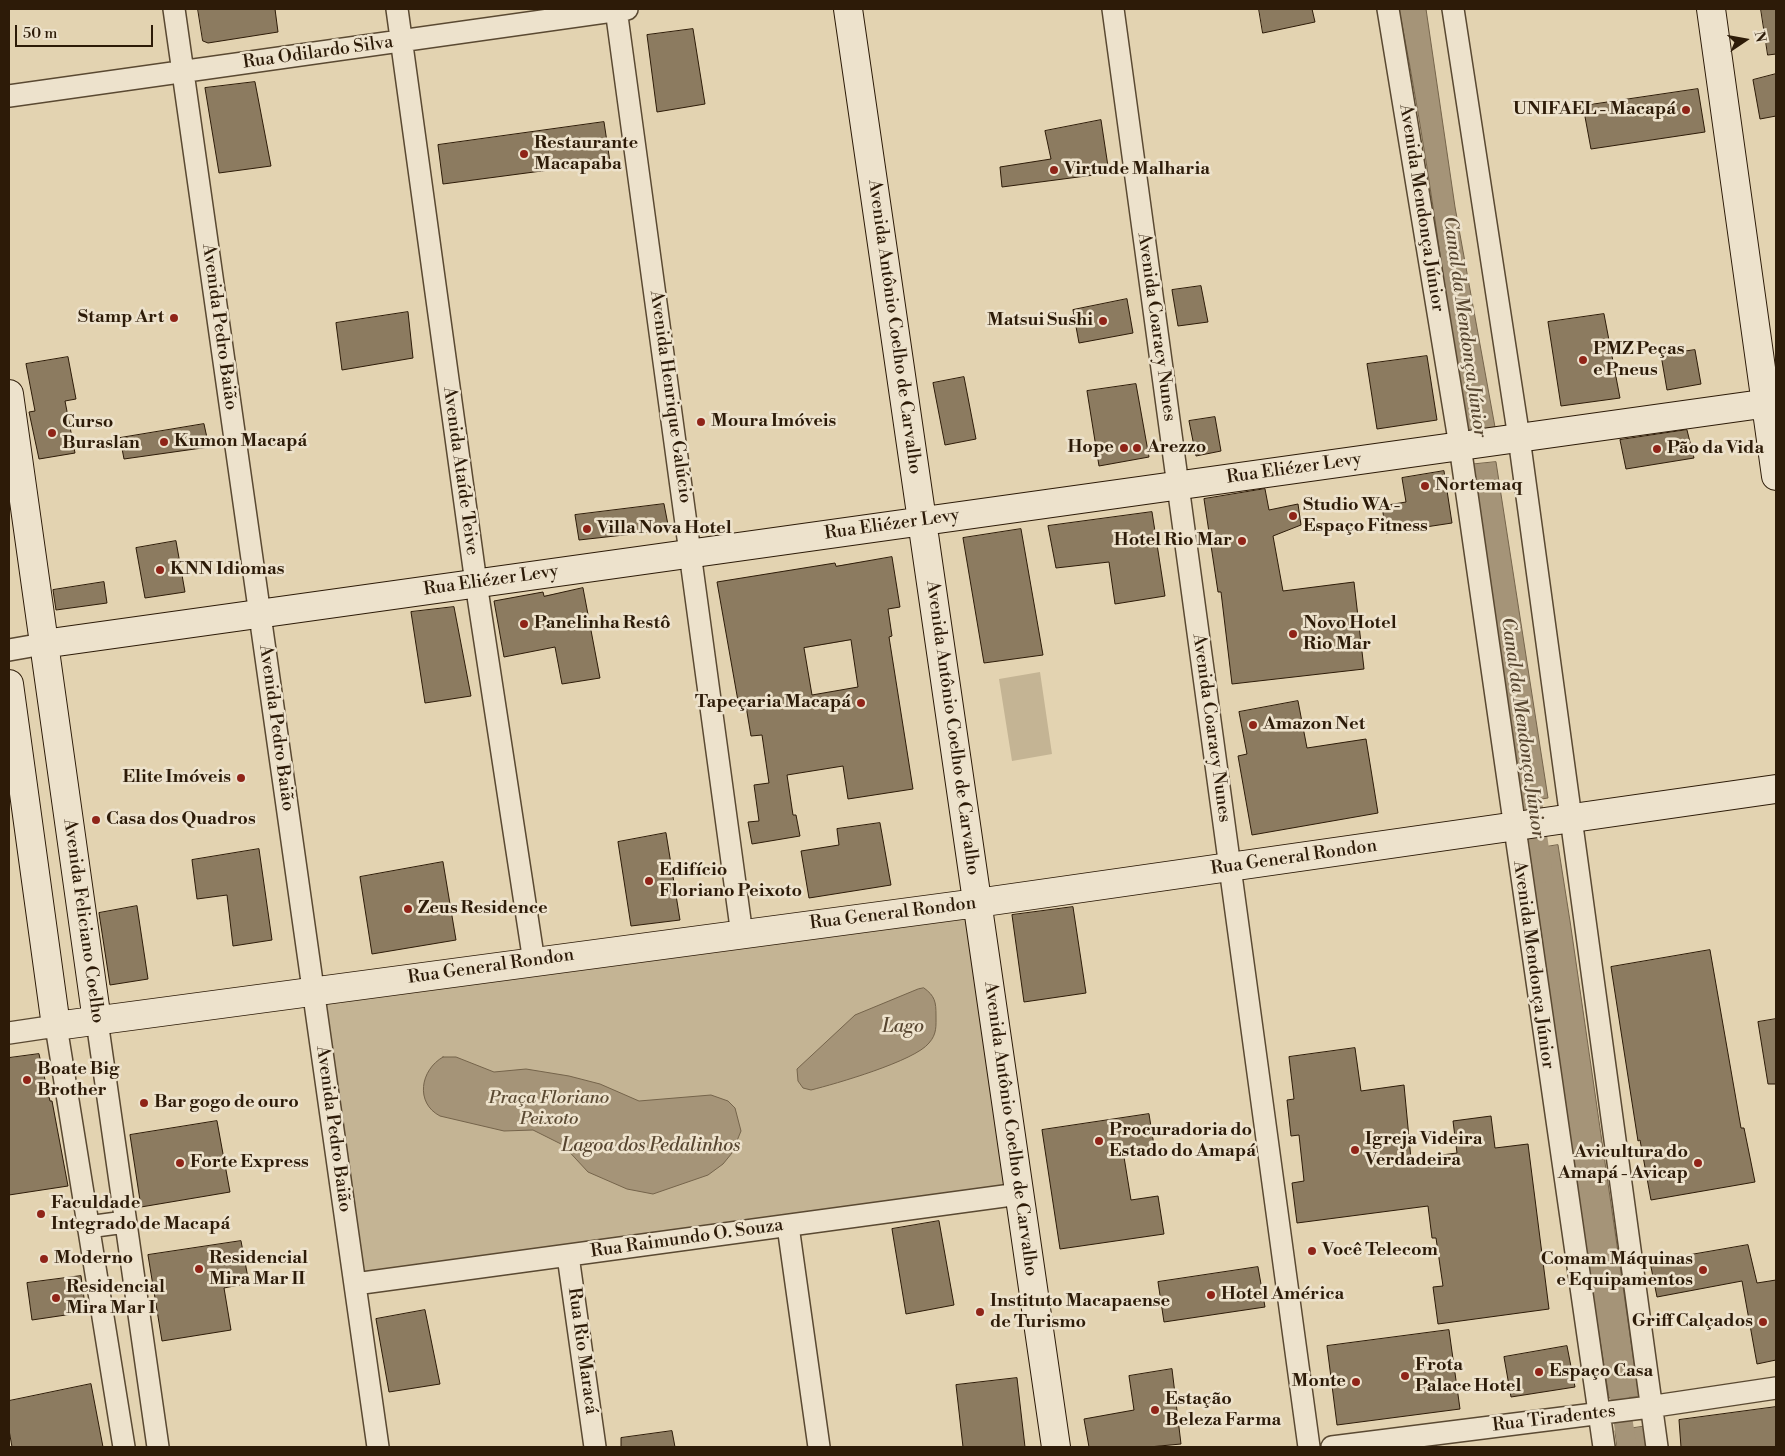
<!DOCTYPE html>
<html>
<head>
<meta charset="utf-8">
<style>
	body { margin:0 }
	#map { position:relative; width:1785px; height:1456px; overflow:hidden; background:#e3d3b1; font-family:"Libre Bodoni",serif }
	canvas { display:block }
	.frame { position:absolute; inset:0; border:10px solid #2d1b08; pointer-events:none }
	.north { position:absolute; left:1720px; top:15px; width:50px; height:50px; -webkit-text-stroke:4px #ede2cc; paint-order:stroke; rotate:78deg; font-size:14px; font-weight:700; line-height:20px; text-align:center; color:#2d1b08 }
	.north::after { content:''; display:block; margin:auto; width:18px; height:22px; background:#2d1b08; clip-path:polygon(50% 0,100% 100%,50% 72%,0 100%) }
	.scale { position:absolute; left:15px; top:25px; width:138px; height:22px; box-sizing:border-box; border:2px solid #2d1b08; border-top:0; padding-left:6px; font-size:15px; line-height:18px; white-space:nowrap; color:#2d1b08; -webkit-text-stroke:4px #ede2cc; paint-order:stroke }
</style>
</head>
<body>
<div id="map">
<canvas width="1785" height="1456"></canvas>
<div class="frame"></div>
<div class="north">N</div>
<div class="scale">50 m</div>
</div>
<script>
const ctx = document.querySelector('canvas').getContext('2d');
ctx.lineJoin = 'round';
function fill(path, color) { ctx.fillStyle = color; ctx.fill(path, 'evenodd'); }
function strokePath(path, color, width, dash) { ctx.strokeStyle = color; ctx.lineWidth = width; ctx.lineCap = dash ? 'butt' : 'round'; ctx.setLineDash(dash || []); ctx.stroke(path); }
function write(font, color, halo, rows, align = 'center') {
  ctx.font = font + ' "Libre Bodoni",serif'; ctx.lineWidth = 5; ctx.setLineDash([]); ctx.textBaseline = 'middle'; ctx.strokeStyle = halo; ctx.fillStyle = color; for (const [text, x, y, turn = 0] of rows) {
    ctx.save(); ctx.translate(x, y); ctx.rotate((+turn || 0) * Math.PI / 180); ctx.textAlign = isNaN(turn) ? turn : align; if (halo) ctx.strokeText(text, 0, 0); ctx.fillText(text, 0, 0); ctx.restore();
  }
}
fill(new Path2D(`
	M1040,672L1052,754L1012,761L999,679Z
	M977,903L1019,1194L355,1284L314,991Z`), '#c4b494');
const water = new Path2D(`
	M1399,9H1426L1455,207L1495,427L1465,432C1445,290 1427,149 1399,9Z
	M1496,462L1548,798L1517,803L1467,465Z
	M1558,845L1570,921L1639,1397L1609,1398L1535,923L1521,851Z
	M924,988C935,996 936,1002 936,1015C936,1026 937,1034 929,1043C915,1061 835,1084 811,1090L803,1088L798,1081L797,1069L855,1015L918,989Z
	M443,1057H456L494,1072L526,1069L569,1076L600,1084L639,1101L711,1095L728,1101L735,1108L741,1131L732,1153L723,1164L708,1175L653,1194L627,1189L588,1172L563,1145L533,1130L504,1131L440,1116C415,1103 420,1070 443,1057Z
	M1647,1426L1650,1447H1617L1615,1431Z`);
fill(water, '#a59478');
strokePath(water, '#75644b', 1);
strokePath(new Path2D(`
	M1529,777L1543,873
	M1616,1373L1627,1447`), '#a59478', 19);
const building = new Path2D(`
	M198,9H275L278,32L208,43L203,41Z
	M1259,9H1312L1315,22L1263,33Z
	M1761,9H1776V54L1768,55Z
	M693,29L705,104L657,112L647,35Z
	M1776,74V116L1760,119L1753,80Z
	M255,82L271,166L219,173L205,88Z
	M1698,89L1705,132L1591,149L1583,106Z
	M1101,120L1109,173L1002,187L1000,167L1051,159L1045,131Z
	M604,122L610,162L443,184L438,145Z
	M1201,286L1208,322L1178,326L1172,290Z
	M1127,299L1133,333L1079,343L1073,310Z
	M408,312L413,358L342,370L336,323Z
	M1604,314L1620,398L1561,406L1548,322Z
	M1695,350L1701,384L1667,390L1661,355Z
	M1427,356L1437,420L1377,429L1367,364Z
	M68,357L76,399L65,401L75,453L39,459L29,412L35,411L26,364Z
	M964,377L976,439L945,445L933,383Z
	M1136,384L1149,457L1099,466L1087,391Z
	M1215,417L1221,451L1196,456L1189,421Z
	M204,424L209,447L124,459L120,438Z
	M1687,430L1694,458L1626,469L1620,440Z
	M1444,471L1452,523L1386,533L1382,506L1406,502L1402,478Z
	M1265,489L1269,510L1298,504L1301,525L1273,536L1283,591L1354,582L1364,669L1232,684L1221,592H1218L1204,499Z
	M664,504L669,530L579,540L575,515Z
	M1152,512L1165,596L1115,604L1109,562L1056,568L1048,526Z
	M1021,529L1043,655L984,663L963,538Z
	M176,541L185,592L145,598L136,548Z
	M892,557L900,607L888,609L892,636L889,637L913,789L848,799L843,766L787,775L793,815H796L800,836L752,844L748,822L759,821L754,785L769,783L762,735L751,736L745,700L738,701L717,582L835,563L836,566ZM851,640L858,687L812,695L804,648Z
	M104,582L107,603L56,610L53,590Z
	M583,588L600,678L562,684L555,647L504,657L494,601L543,592L544,596Z
	M454,607L471,696L425,703L411,612Z
	M1298,701L1307,748L1366,739L1378,813L1252,835L1238,756L1247,754L1239,712Z
	M880,823L891,885L809,898L801,851L839,845L837,829Z
	M666,833L680,920L631,926L618,842Z
	M259,849L272,940L233,946L227,895L197,899L192,860Z
	M443,862L456,940L372,954L360,877Z
	M137,906L148,979L110,985L99,913Z
	M1073,907L1086,993L1024,1002L1012,915Z
	M1710,950L1741,1128H1744L1755,1182L1651,1200L1640,1140L1638,1141L1611,967Z
	M1776,1019V1084H1768L1758,1022Z
	M1355,1048L1361,1091L1404,1085L1411,1159L1457,1153L1453,1121L1491,1116L1495,1148L1528,1144L1549,1309L1438,1324L1433,1287L1443,1286L1436,1238H1432L1428,1206L1297,1223L1292,1183L1304,1181L1299,1135L1291,1136L1287,1100L1294,1099L1289,1057Z
	M39,1054L50,1101H52L68,1186L9,1195V1058Z
	M1149,1114L1155,1152L1124,1157L1131,1200L1158,1196L1164,1234L1060,1249L1042,1130Z
	M217,1121L230,1192L141,1207L130,1135Z
	M939,1221L954,1305L906,1314L892,1229Z
	M241,1241L249,1283L224,1288L231,1330L162,1341L148,1255Z
	M1748,1245L1757,1283L1776,1280V1360L1757,1364L1742,1281L1657,1297L1650,1262Z
	M1258,1267L1265,1307L1164,1322L1158,1282Z
	M81,1276L86,1312L32,1320L27,1283Z
	M425,1310L440,1384L389,1392L376,1319Z
	M1449,1330L1460,1409L1337,1425L1327,1346Z
	M1567,1346L1575,1387L1511,1397L1504,1357Z
	M1172,1369L1181,1444L1149,1447H1089L1084,1419L1134,1410L1129,1376Z
	M1017,1378L1025,1447H963L956,1385Z
	M91,1384L103,1447H12L9,1430V1401Z
	M1776,1407V1447H1681L1679,1420Z
	M672,1431L675,1447H621V1438Z`);
fill(building, '#8c7b60');
strokePath(building, '#2d1b08', 1);
const street = new Path2D(`
	M174,9L378,1447
	M397,9L476,583L534,962
	M616,9L742,935
	M1113,9L1309,1447
	M1388,9L1460,446L1604,1447
	M1453,9L1519,438L1657,1447
	M9,96L627,9
	M9,650L43,644
	M97,1021L158,1447
	M9,1033L56,1026L124,1447
	M788,1226L819,1447
	M88,1227L125,1222
	M568,1256L595,1447
	M355,1284L1019,1194
	M1332,1447L1642,1408L1776,1388`);
const secondary = new Path2D(`
	M848,9L1056,1447
	M1711,9L1776,476
	M9,394L97,1021
	M43,644L1776,402
	M9,684L56,1026L977,903L1776,789`);
strokePath(street, '#5a4932', 24);
strokePath(secondary, '#2d1b08', 30);
strokePath(street, '#ede2cc', 21);
strokePath(secondary, '#ede2cc', 28);
for (const [x, y, r, color] of [
	[1686,110,5,"#8f2418"],
	[524,154,5,"#8f2418"],
	[1054,170,5,"#8f2418"],
	[174,318,5,"#8f2418"],
	[1103,321,5,"#8f2418"],
	[1583,360,5,"#8f2418"],
	[701,422,5,"#8f2418"],
	[52,433,5,"#8f2418"],
	[164,442,5,"#8f2418"],
	[1124,448,5,"#8f2418"],
	[1137,448,5,"#8f2418"],
	[1657,449,5,"#8f2418"],
	[1425,486,5,"#8f2418"],
	[1293,516,5,"#8f2418"],
	[587,529,5,"#8f2418"],
	[1242,541,5,"#8f2418"],
	[160,570,5,"#8f2418"],
	[524,624,5,"#8f2418"],
	[1293,634,5,"#8f2418"],
	[861,703,5,"#8f2418"],
	[1253,725,5,"#8f2418"],
	[241,778,5,"#8f2418"],
	[96,820,5,"#8f2418"],
	[649,881,5,"#8f2418"],
	[408,909,5,"#8f2418"],
	[27,1080,5,"#8f2418"],
	[144,1103,5,"#8f2418"],
	[1099,1141,5,"#8f2418"],
	[1355,1150,5,"#8f2418"],
	[180,1163,5,"#8f2418"],
	[1698,1163,5,"#8f2418"],
	[41,1214,5,"#8f2418"],
	[1312,1251,5,"#8f2418"],
	[44,1259,5,"#8f2418"],
	[199,1269,5,"#8f2418"],
	[1703,1270,5,"#8f2418"],
	[1211,1295,5,"#8f2418"],
	[56,1298,5,"#8f2418"],
	[980,1312,5,"#8f2418"],
	[1763,1322,5,"#8f2418"],
	[1539,1372,5,"#8f2418"],
	[1405,1376,5,"#8f2418"],
	[1356,1382,5,"#8f2418"],
	[1155,1410,5,"#8f2418"]
]) { const dot = new Path2D(); dot.arc(x, y, r, 0, 2 * Math.PI); ctx.fillStyle = color; ctx.fill(dot); strokePath(dot, '#ede2cc', 2); }
write('18px', '#2d1b08', '#ede2cc', [
	["Rua Odilardo Silva",318,53,-8],
	["Avenida Mendonça Júnior",1421,208,81],
	["Avenida Pedro Baião",219,327,82],
	["Avenida Antônio Coelho de Carvalho",894,327,82],
	["Avenida Coaracy Nunes",1156,327,82],
	["Avenida Henrique Galúcio",670,397,82],
	["Rua Eliézer Levy",1294,469,-8],
	["Avenida Ataíde Teive",460,471,82],
	["Rua Eliézer Levy",892,525,-8],
	["Rua Eliézer Levy",491,581,-8],
	["Avenida Pedro Baião",276,728,82],
	["Avenida Antônio Coelho de Carvalho",952,728,82],
	["Avenida Coaracy Nunes",1211,728,82],
	["Rua General Rondon",1294,858,-8],
	["Rua General Rondon",893,914,-7],
	["Avenida Feliciano Coelho",83,921,82],
	["Avenida Mendonça Júnior",1533,965,82],
	["Rua General Rondon",491,967,-8],
	["Avenida Pedro Baião",333,1129,82],
	["Avenida Antônio Coelho de Carvalho",1010,1129,82],
	["Rua Raimundo O. Souza",687,1239,-8],
	["Rua Rio Maracá",582,1351,82],
	["Rua Tiradentes",1554,1419,-7]
]);
write('bold 18px', '#2d1b08', '#ede2cc', [
	["UNIFAEL - Macapá",1676,110,"right"],
	["Restaurante",534,144],
	["Macapaba",534,165],
	["Virtude Malharia",1064,170],
	["Stamp Art",164,318,"right"],
	["Matsui Sushi",1093,321,"right"],
	["PMZ Peças",1593,350],
	["e Pneus",1593,371],
	["Moura Imóveis",711,422],
	["Curso",62,423],
	["Buraslan",62,444],
	["Kumon Macapá",174,442],
	["Hope",1114,448,"right"],
	["Arezzo",1147,448],
	["Pão da Vida",1667,449],
	["Nortemaq",1435,486],
	["Studio WA -",1303,506],
	["Espaço Fitness",1303,527],
	["Villa Nova Hotel",597,529],
	["Hotel Rio Mar",1232,541,"right"],
	["KNN Idiomas",170,570],
	["Panelinha Restô",534,624],
	["Novo Hotel",1303,624],
	["Rio Mar",1303,645],
	["Tapeçaria Macapá",851,703,"right"],
	["Amazon Net",1263,725],
	["Elite Imóveis",231,778,"right"],
	["Casa dos Quadros",106,820],
	["Edifício",659,871],
	["Floriano Peixoto",659,892],
	["Zeus Residence",418,909],
	["Boate Big",37,1070],
	["Brother",37,1091],
	["Bar gogo de ouro",154,1103],
	["Procuradoria do",1109,1131],
	["Estado do Amapá",1109,1152],
	["Igreja Videira",1365,1140],
	["Verdadeira",1365,1161],
	["Avicultura do",1688,1153,"right"],
	["Amapá - Avicap",1688,1174,"right"],
	["Forte Express",190,1163],
	["Faculdade",51,1204],
	["Integrado de Macapá",51,1225],
	["Você Telecom",1322,1251],
	["Moderno",54,1259],
	["Residencial",209,1259],
	["Mira Mar II",209,1280],
	["Comam Máquinas",1693,1260,"right"],
	["e Equipamentos",1693,1281,"right"],
	["Residencial",66,1288],
	["Mira Mar I",66,1309],
	["Hotel América",1221,1295],
	["Instituto Macapaense",990,1302],
	["de Turismo",990,1323],
	["Griff Calçados",1753,1322,"right"],
	["Frota",1415,1366],
	["Palace Hotel",1415,1387],
	["Espaço Casa",1549,1372],
	["Monte",1346,1382,"right"],
	["Estação",1165,1400],
	["Beleza Farma",1165,1421]
], 'left');
write('italic 18px', '#5a4932', '#ede2cc', [
	["Praça Floriano",549,1099],
	["Peixoto",549,1120]
]);
write('italic 19px', '#57452f', '#ede2cc', [
	["Canal da Mendonça Júnior",1464,327,82],
	["Canal da Mendonça Júnior",1522,728,82],
	["Lago",903,1027],
	["Lagoa dos Pedalinhos",651,1146]
]);
</script>
</body>
</html>
